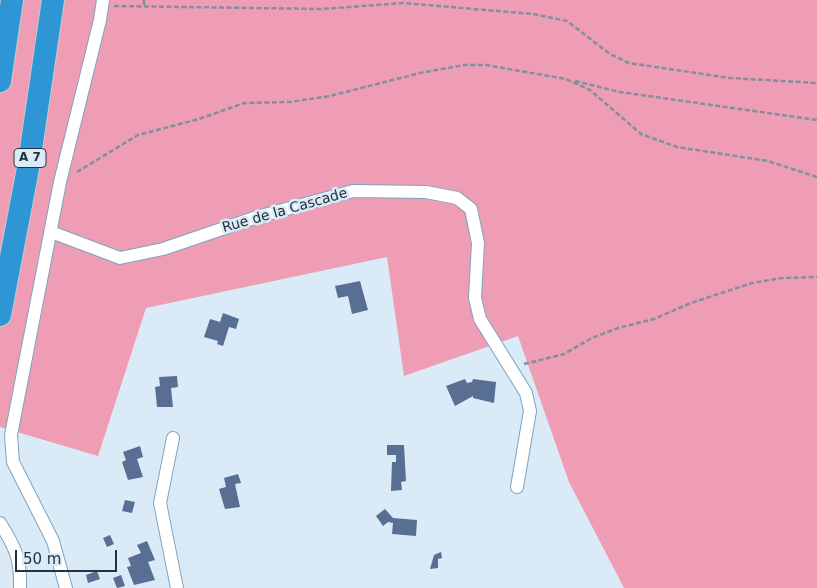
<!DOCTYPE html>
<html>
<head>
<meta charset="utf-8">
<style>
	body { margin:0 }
	#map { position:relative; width:817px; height:588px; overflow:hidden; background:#daeaf7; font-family:"DejaVu Sans",sans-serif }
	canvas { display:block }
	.scale { position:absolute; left:15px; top:550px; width:102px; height:22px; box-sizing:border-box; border:2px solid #22333f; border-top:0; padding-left:6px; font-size:15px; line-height:18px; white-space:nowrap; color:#22333f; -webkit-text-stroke:4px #daeaf7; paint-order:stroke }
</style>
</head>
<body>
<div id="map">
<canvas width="817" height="588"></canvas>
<div class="scale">50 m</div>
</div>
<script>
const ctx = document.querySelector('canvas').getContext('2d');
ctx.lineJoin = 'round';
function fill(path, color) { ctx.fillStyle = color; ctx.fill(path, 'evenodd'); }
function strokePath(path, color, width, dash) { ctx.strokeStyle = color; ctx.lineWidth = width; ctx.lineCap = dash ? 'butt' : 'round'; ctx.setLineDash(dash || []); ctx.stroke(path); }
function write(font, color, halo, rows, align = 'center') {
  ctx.font = font + ' "DejaVu Sans",sans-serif'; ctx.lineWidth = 5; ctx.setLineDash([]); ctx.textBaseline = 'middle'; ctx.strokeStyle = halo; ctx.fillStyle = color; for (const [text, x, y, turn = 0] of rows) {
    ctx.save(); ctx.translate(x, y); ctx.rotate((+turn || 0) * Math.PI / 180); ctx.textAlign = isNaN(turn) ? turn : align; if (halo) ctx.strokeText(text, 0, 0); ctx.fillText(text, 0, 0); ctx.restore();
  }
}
fill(new Path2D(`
	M0,0H817V588H624L569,482L518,336L404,376L387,257L146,308L98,456L0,427Z`), '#ee9db4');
fill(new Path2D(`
	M360,281L368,310L352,314L348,296L338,298L335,286Z
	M223,313L239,319L236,329L229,327L223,346L217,344L218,341L204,337L210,319L220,322Z
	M177,376L178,387L171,388L173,407H157L155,387L160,386L159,377Z
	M465,379L467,383L472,382L473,379L496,382L494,403L473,398V396L455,406L446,386Z
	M387,445H404L406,481L401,482L402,490L391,491L392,462H396V455H387Z
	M140,446L143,457L137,459L143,477L128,480L122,462L126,460L123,452Z
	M238,474L241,483L235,484L240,507L225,509L219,489L226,487L224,478Z
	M125,500L135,502L132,513L122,511Z
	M385,509L393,518L417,520L416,536L392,534L393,523L388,522L383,526L376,516Z
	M110,535L114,544L107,547L103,538Z
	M147,541L155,560L148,562L155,580L134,585L127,567L131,566L128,558L141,553L137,545Z
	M441,552L442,558L438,559V568L430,569L434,555Z
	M97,571L100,579L88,583L86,575Z
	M121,575L125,586L117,588L113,578Z`), '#586e92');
const minor = new Path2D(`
	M51,232L120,258L163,249L257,217L353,191L426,192L457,198L471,209L478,243L475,298L480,319L526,393L530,411L517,487
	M173,438L160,503L177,588
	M0,523C15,547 21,559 20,588
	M66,588L53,541L13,462L11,435L60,182L100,20L103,0`);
const motorway = new Path2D(`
	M0,81L12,0
	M0,315L29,163L53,0`);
strokePath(minor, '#7ba4c2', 14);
strokePath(motorway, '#c6cacd', 24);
strokePath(new Path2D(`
	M144,0V7
	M114,6L322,9L403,3L533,14L567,21L610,54L629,63L730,78L817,83
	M575,81L620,92L817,120
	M77,172L138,135L199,119L244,103L290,102L330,96L420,73L464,65H486L566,79L590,90L641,134L677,147L768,161L817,177
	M524,364L564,354L592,338L618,328L654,319L691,303L752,283L782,278L817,277`), '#80909d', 2.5, [5, 2.5]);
strokePath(minor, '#fff', 12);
strokePath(motorway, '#2f96d5', 22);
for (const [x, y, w] of [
	[30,158,32]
]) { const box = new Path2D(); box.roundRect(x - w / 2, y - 9.5, w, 19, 4); ctx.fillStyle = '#daeaf7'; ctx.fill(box); strokePath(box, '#22333f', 1); }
write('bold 12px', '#22333f', null, [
	["A 7",30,158]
]);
write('14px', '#22333f', '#daeaf7', [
	["Rue de la Cascade",285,211,-16]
]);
</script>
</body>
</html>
